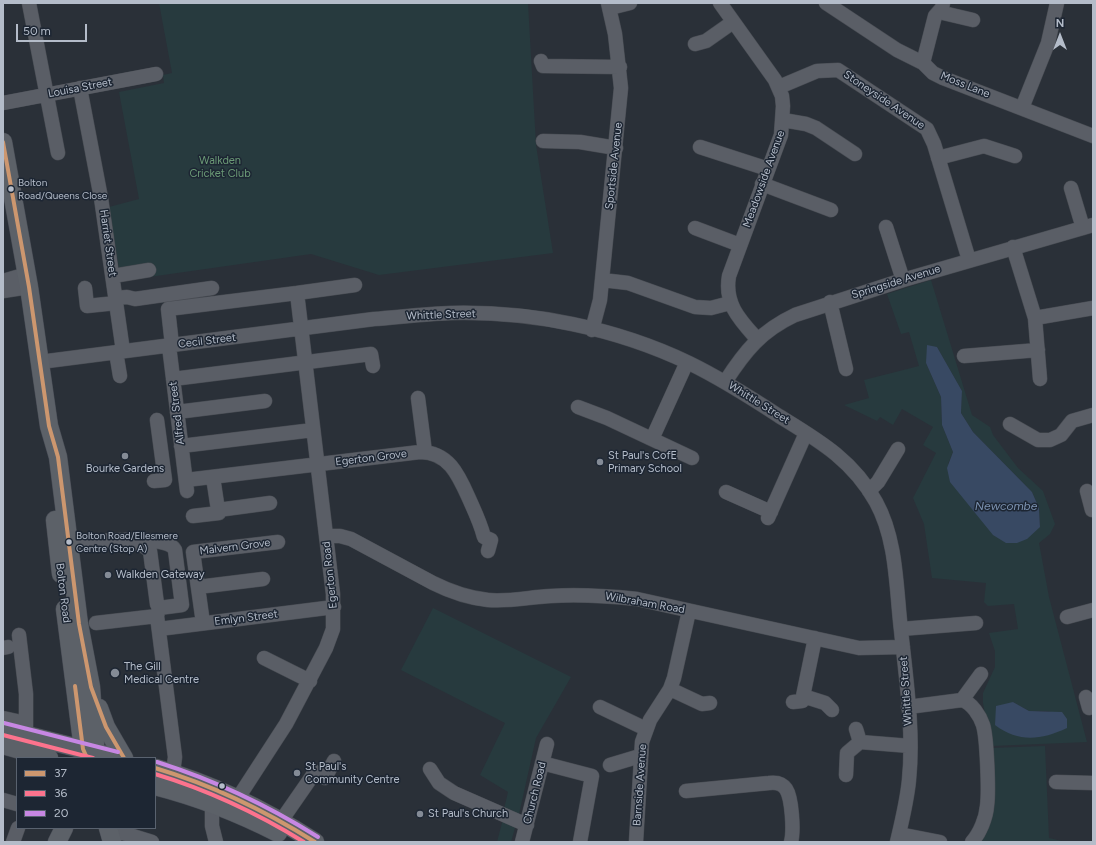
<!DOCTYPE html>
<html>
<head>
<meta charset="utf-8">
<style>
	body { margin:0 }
	#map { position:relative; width:1096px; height:845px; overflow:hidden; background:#2a3038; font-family:Figtree,sans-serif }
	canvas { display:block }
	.frame { position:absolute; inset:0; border:4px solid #b4bcc9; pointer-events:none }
	.legend { position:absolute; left:16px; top:757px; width:140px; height:72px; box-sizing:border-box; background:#1d2633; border:1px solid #59626f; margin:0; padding:5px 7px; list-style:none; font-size:12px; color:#b4bcc9 }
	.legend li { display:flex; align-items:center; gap:8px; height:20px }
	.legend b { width:20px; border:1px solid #59626f }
	.north { position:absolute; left:1040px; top:16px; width:40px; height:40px; -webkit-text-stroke:3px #1d2633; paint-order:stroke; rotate:0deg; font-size:11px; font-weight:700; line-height:16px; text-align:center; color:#b4bcc9 }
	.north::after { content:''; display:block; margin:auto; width:14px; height:18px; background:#b4bcc9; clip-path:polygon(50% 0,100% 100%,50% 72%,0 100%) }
	.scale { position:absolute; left:16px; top:24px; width:71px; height:18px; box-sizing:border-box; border:2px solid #b4bcc9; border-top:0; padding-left:5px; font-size:12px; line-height:14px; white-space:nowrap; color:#b4bcc9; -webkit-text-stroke:3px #1d2633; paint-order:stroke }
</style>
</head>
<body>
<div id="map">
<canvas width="1096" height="845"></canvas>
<div class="frame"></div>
<ul class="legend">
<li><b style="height:5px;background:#cd976f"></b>37</li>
<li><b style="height:5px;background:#fc738d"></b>36</li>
<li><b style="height:5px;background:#c787e3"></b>20</li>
</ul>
<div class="north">N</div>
<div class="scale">50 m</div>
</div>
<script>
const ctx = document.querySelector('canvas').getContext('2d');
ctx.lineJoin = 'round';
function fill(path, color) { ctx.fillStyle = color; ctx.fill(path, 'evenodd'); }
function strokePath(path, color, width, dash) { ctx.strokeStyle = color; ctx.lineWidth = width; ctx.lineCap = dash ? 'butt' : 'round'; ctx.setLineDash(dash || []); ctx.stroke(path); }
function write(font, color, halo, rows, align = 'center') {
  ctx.font = font + ' Figtree,sans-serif'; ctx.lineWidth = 3; ctx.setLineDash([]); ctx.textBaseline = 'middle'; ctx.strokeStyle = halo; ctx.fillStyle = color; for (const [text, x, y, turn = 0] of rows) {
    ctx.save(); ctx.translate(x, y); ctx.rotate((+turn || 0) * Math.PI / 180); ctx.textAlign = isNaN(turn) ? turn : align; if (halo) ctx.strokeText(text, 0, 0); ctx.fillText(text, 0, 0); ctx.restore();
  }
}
fill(new Path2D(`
	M159,3H528L536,145L553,253L379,275L311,254L121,281L109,207L139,199L119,92L164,83L163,75L172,73Z
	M931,280L972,415L990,427L993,435L1018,468L1043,491L1055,524L1050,534L1039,543L1049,597L1087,742L991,746L983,703V693L995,667V651L989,633L1018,629L1014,604L988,606L984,602L986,583L932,578L924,524L913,498L936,453L923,445L933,427L902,409L893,425L880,417L877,421L844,405L869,398L864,380L919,366L909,332L901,334L887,294ZM937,347L962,391L961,413L973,432L1032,492L1039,508L1040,527L948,464L953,452L942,425L941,397L926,363ZM1013,702L1029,711H1051L995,725Z
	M433,608L571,677L536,738L519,814L504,809L508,792L480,775L505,723L401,670Z
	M1045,746L1049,838L1066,842H982L980,840L991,748Z
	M503,819L516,824L511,842H497Z`), '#273a3e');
fill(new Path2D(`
	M927,345L937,347L962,391L961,413L973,432L1032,492L1039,508L1040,527L1027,539L1017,543H1006L993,535L950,482L947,468L953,452L942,425L941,397L926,363Z
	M1013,702L1029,711L1062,712L1067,719V728C1041,740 1019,743 995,725L996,706Z`), '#384963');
const minor = new Path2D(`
	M29,3L58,153
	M720,3L775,80L782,96L783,106L781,135L729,276C724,304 740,320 757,339
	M826,3L897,50L923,63L933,73L943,78L1093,136
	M610,8L630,3
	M939,12L973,20
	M695,44L706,41L733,22
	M541,61L543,66L620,67
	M923,63L935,16L942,8L943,3
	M779,87L817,71L838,70L927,129L934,144L969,260
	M80,88L101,198L123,351
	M3,103L156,74
	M1022,108L1048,43L1057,3
	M783,120L806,124L816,128L855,154
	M543,141L580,142L616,148
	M700,147L768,169
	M938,158L984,146L1015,156
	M762,184L831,210
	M1071,188L1083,228
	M886,227L903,280
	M695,228L740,245
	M1013,247L1035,318L1040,379
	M113,276L149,270
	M602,280L628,283L695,307L711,308L730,303
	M3,281L27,274
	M85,288L87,306L116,303
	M3,291L29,287
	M297,293L355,285
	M116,298L127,297L135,299L212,288
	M830,302L846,369
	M1035,318L1093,308
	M592,330L600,300L621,88L615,34L608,3
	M172,345L168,309L297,293L333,594V629L326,648L286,724L238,798
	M169,346L187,491
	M116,352L120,376
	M964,356L1038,350
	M40,362L374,319C400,317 425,314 451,313C531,311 616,328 689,363C720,378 750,397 779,416C818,440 853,460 876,502C897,540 896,588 901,630C906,679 914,731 909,780C907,801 902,821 897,842
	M173,379L371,354L373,366
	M725,382C745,351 761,331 795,315L903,280L1093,225
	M418,398L425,452
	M578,407L607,418L692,458
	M177,412L265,401
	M1010,424L1038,440H1050L1061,435L1072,421L1093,415
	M652,439L687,362
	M181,446L313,430
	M213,477L218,510
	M186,480L420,452C451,452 460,479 471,503C476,514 481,525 484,537L491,540L488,551
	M154,481L165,480L157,420
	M869,491L878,482L898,449
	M1087,491L1092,510
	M726,492L771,512
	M193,516L219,513L218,510L270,503
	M768,518L806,433
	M326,536H340L351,539L433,583C449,591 469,598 488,600C509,602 530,597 551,596C580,594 608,596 637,599L859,648L903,647
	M59,545C79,543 166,532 175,550L182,605L159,608L157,604L150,551L142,545L126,540
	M198,587L263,579
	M159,608L157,616L175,757L173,773
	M1067,617L1093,610
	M96,623L157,616
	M203,623L193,552L278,542
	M159,629L334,607
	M901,629L976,623
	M19,635L26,694V735
	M3,648L8,647
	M264,658L310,681
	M670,689L702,704L710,703
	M803,696L825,703L832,710
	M1086,697L1089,708
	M962,700L981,674
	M793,702L802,701L815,638
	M600,707L646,729
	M908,707L962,700C972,703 980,716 983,725C987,738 989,792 987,806C986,818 980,833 972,842
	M3,718L26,723
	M856,729L860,742L910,746
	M542,763L592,776L580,842
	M610,765L640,756
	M430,769L439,783L454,793L527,825
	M846,775L847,753L860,742
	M1056,782L1093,783
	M686,791L769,783C776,782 782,783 786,789C792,798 794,831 791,842
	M3,800L17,804
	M212,804V826L216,842
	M281,821L315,772L325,778L334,761
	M110,834L123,833L152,842
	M899,834L940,842
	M13,842L18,828
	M522,842L547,744
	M636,842L642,742L650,720L670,689L674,678L689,611`);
const major = new Path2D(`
	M3,142L29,287L49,426L58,457L79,624L91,687L96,758
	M55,520L61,574
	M65,609L83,749L87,758
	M99,708L106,727L124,758
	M3,729L117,758
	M3,745L49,758
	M155,768C213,784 265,810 315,842
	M155,786C198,797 239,813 278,833
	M108,828L112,842
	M57,842L64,828`);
strokePath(minor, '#484c53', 15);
strokePath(major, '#484c55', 19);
strokePath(minor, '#5a5e66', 14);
strokePath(major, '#5c6168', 18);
strokePath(new Path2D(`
	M3,142L29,287L49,426L58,457L79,624L91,687L106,727L124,758
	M75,686L83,749L87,758
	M155,768C212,785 264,810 315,842`), '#cd976f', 4);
strokePath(new Path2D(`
	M3,735L93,758
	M155,774C208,790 257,813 304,842`), '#fc738d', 4);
strokePath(new Path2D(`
	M4,723L118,752
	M157,762C214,780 267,805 318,837`), '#c787e3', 4);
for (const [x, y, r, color] of [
	[11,189,3.5,"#b4bcc9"],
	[125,456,4,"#848b96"],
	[600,462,4,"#848b96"],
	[69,542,3.5,"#b4bcc9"],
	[108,575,4,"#848b96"],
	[115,673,5,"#848b96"],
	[297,773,4,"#848b96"],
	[222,786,3.5,"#b4bcc9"],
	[420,814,4,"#848b96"]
]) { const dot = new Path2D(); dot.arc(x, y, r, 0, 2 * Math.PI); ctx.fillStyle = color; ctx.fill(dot); strokePath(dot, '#1d2633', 1.5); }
write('10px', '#b4bcc9', '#1d2633', [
	["Bolton",18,183],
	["Road/Queens Close",18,196],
	["Bolton Road/Ellesmere",76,536],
	["Centre (Stop A)",76,549]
], 'left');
write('11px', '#b4bcc9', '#1d2633', [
	["Moss Lane",965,85,22],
	["Louisa Street",80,88,-11],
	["Stoneyside Avenue",884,100,34],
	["Sportside Avenue",614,166,-84],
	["Meadowside Avenue",764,179,-70],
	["Harriet Street",108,243,82],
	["Springside Avenue",896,282,-17],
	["Whittle Street",441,315,-2],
	["Cecil Street",207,341,-7],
	["Whittle Street",759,403,32],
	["Alfred Street",177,413,-97],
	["Egerton Grove",371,458,-7],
	["Malvern Grove",235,547,-7],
	["Egerton Road",330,575,-96],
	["Bolton Road",63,593,83],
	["Wilbraham Road",645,603,10],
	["Emlyn Street",246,618,-7],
	["Whittle Street",906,691,-94],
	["Barnside Avenue",640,785,-86],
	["Church Road",535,793,-76]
]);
write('11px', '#6b9a76', '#1d2633', [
	["Walkden",220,161],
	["Cricket Club",220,174]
]);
write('11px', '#b4bcc9', '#1d2633', [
	["St Paul's CofE",608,456],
	["Primary School",608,469],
	["Bourke Gardens",125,469,"center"],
	["Walkden Gateway",116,575],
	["The Gill",124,667],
	["Medical Centre",124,680],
	["St Paul's",305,767],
	["Community Centre",305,780],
	["St Paul's Church",428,814]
], 'left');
write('italic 12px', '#7c92b1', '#1d2633', [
	["Newcombe",1006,506]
]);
</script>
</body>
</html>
